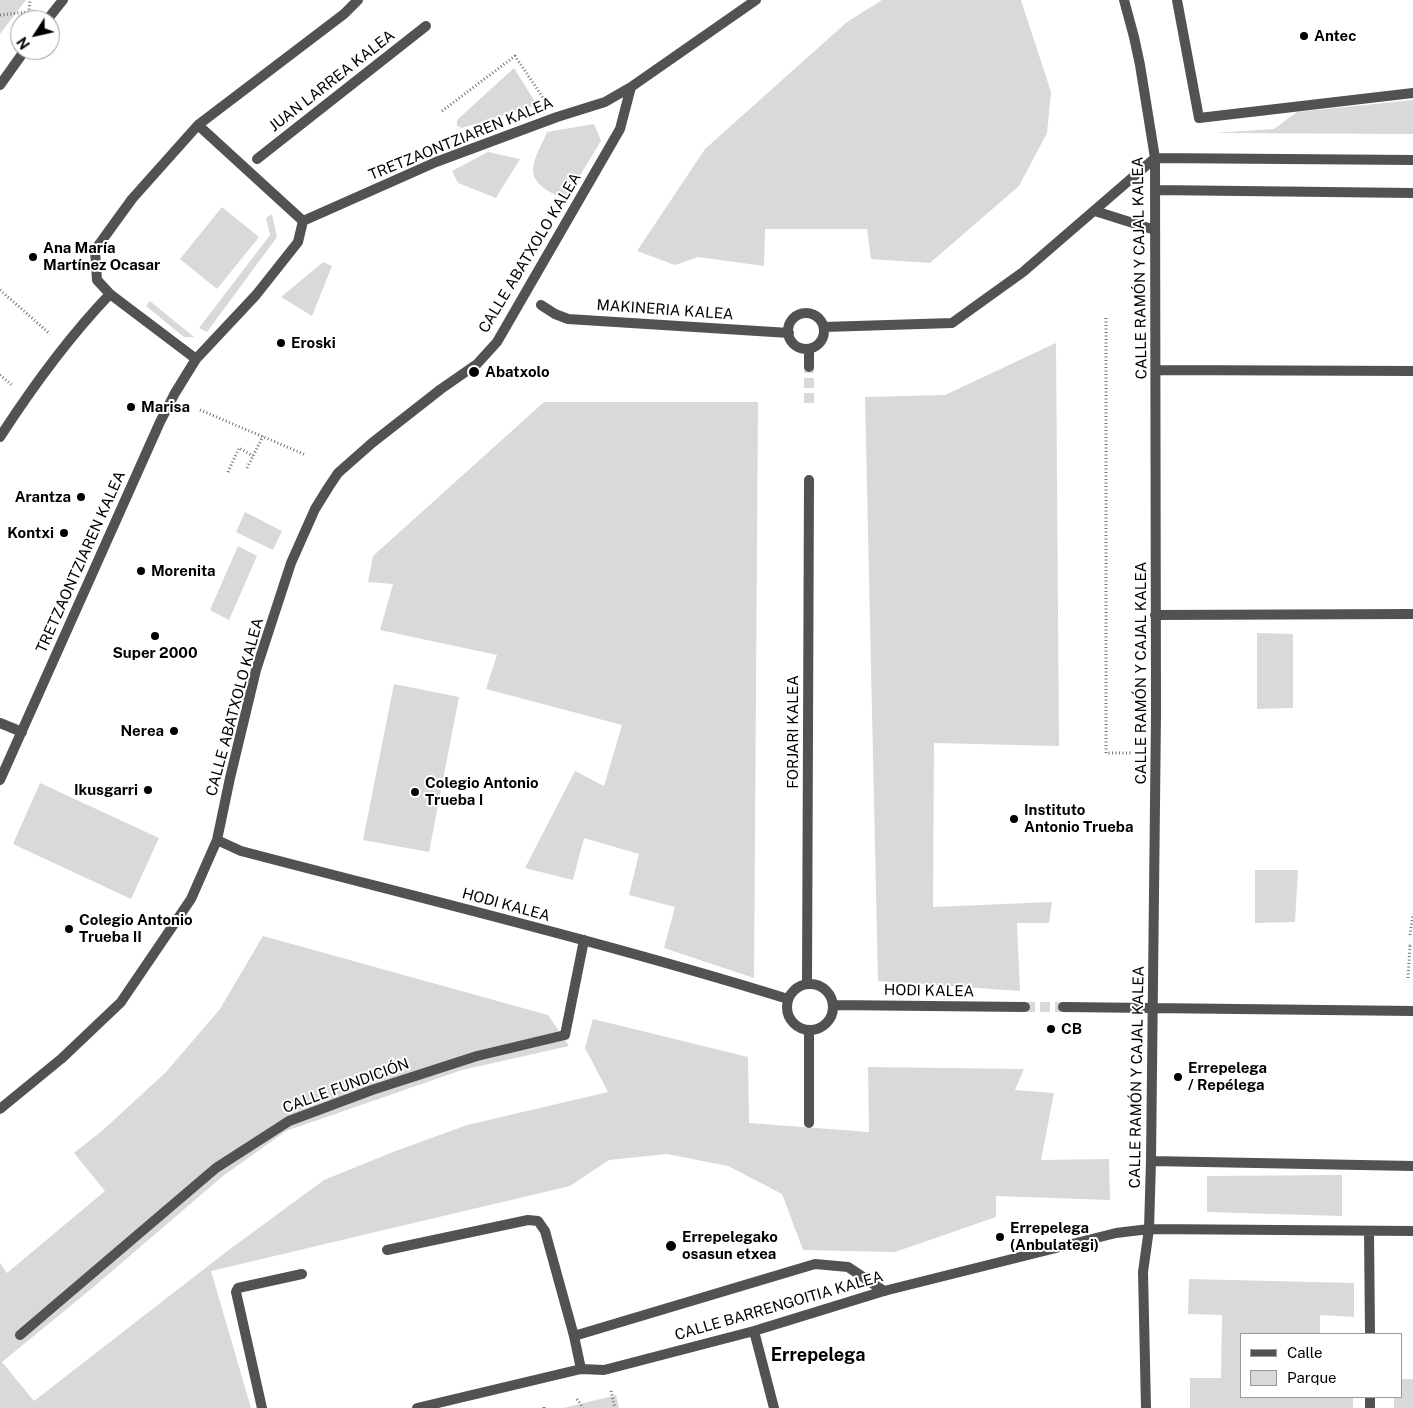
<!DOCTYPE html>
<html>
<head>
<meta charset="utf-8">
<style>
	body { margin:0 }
	#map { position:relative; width:1413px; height:1408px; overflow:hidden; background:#fff; font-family:"Public Sans",sans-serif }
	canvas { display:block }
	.legend { position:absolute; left:1240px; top:1333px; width:162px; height:65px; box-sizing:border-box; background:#fff; border:1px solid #999; margin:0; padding:6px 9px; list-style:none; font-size:15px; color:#000 }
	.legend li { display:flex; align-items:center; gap:10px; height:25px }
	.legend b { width:25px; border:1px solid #999 }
	.north { position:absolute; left:10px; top:10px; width:50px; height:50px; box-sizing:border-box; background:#fff; border:1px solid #999; border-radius:50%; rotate:235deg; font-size:14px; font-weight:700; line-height:20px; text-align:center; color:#000 }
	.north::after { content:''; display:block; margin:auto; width:18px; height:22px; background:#000; clip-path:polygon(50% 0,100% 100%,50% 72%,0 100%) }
</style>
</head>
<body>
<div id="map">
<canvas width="1413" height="1408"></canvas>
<ul class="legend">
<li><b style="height:6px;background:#525252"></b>Calle</li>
<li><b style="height:14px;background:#d9d9d9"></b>Parque</li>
</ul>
<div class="north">N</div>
</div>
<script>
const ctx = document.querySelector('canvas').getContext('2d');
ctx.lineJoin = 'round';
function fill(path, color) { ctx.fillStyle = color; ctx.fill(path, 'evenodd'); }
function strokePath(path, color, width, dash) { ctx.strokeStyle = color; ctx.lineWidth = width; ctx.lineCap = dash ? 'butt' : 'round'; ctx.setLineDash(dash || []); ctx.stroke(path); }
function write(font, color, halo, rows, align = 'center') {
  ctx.font = font + ' "Public Sans",sans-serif'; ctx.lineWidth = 4; ctx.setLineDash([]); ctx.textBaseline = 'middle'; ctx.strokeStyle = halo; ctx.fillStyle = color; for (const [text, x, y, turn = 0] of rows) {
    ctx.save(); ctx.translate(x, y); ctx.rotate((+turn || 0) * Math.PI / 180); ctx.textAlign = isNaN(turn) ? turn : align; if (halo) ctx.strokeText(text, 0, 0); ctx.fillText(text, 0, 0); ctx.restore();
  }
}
fill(new Path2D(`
	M0,0H26L0,34Z
	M882,0H1021L1051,92L1047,133L1019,186L930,263L871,259L867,229H765L764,266L698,257L675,265L637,251L705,149L847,22Z
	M514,68L537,105L462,128L457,126V120Z
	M1413,100V134L1214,133L1274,129L1297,112Z
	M594,124L601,141L565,200C556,195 541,189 536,180C527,167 542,145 547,132Z
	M488,152L520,159L496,198L458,183L452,171Z
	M222,207L259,237L217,289L180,259Z
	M272,214L277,237L207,332L199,328L270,235L266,218Z
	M323,262L332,266L312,316L281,297Z
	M150,301L194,337H184L146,306Z
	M1056,343L1059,746L934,743L933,907L1052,902L1049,923H1017L1020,991L878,981L865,397L945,395Z
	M544,402H758L754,978L664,948L675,907L629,895L639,854L584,838L573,880L525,868L575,771L604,786L622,725L486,689L497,655L380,630L393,584L368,582L373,556Z
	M245,512L282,531L273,550L236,532Z
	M238,546L257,556L229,620L210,610Z
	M1257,633L1293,634V708L1257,709Z
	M394,684L459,697L429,852L363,840Z
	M40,783L159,838L131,899L13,844Z
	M1255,870H1298L1295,922L1255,923Z
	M263,936L548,1015L569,1046L462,1070L286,1131L223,1176L90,1290L2,1362L34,1401L226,1252L324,1180L393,1152L467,1125L608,1092L585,1048L593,1019L748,1057L749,1123L869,1132L868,1067L1024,1069L1015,1090L1054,1093L1041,1160L1109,1159L1110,1200L996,1196V1217L895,1252L803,1250L782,1194L728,1166L667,1154L609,1160L570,1186L211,1271L251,1408H0V1263L7,1273L105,1191L74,1153L103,1130L166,1072L220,1009Z
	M1342,1175V1216L1207,1212V1176Z
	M1189,1279L1354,1283V1317L1320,1315V1334H1242V1397H1353V1408H1190V1378H1221L1222,1315L1188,1314Z
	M1402,1379H1413V1408H1394V1397H1402Z
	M616,1395L619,1408H563L613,1396Z`), '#d9d9d9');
strokePath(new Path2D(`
	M809,403V367
	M1025,1007H1063`), '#d9d9d9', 10, [10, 5]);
strokePath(new Path2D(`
	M0,15L29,12L30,0
	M442,111L515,56L546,102
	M0,290L50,334
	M1106,318V753H1132
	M0,375L13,386
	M200,410L306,455
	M247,468L263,436
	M228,472L239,448L253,456
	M1410,935L1413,914
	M1408,978L1410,946H1413
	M611,1391L615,1408
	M577,1399L583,1408
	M544,1408V1407`), '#747474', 3, [1, 2.5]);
strokePath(new Path2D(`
	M1177,0L1199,118L1413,93
	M387,1250L528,1220L538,1221L545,1231L574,1336
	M581,1369L574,1336L815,1264L848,1267L884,1291
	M262,1408L236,1292L238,1288L302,1274`), '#525252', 10);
strokePath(new Path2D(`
	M257,159L426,26`), '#525252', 10);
strokePath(new Path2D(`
	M1124,0L1134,37L1140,65L1155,158L1156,714L1151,1161L1149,1229L1143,1272L1146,1408
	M198,125L303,221L298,242L256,295L196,359L110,294L97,280L95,250L132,199Z
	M198,125L344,14L358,0
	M1155,190L1413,193
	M1095,211L1155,230
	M303,221L436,162L557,117L605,102L631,87L756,0
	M541,305L555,314L568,319L789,333
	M788 331a18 18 0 1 1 36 0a18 18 0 1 1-36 0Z
	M824,327L952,323L1023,272L1155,158L1413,160
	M809,349V367
	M1156,370L1413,371
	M0,437C33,386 68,338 110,294
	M1155,615L1413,614
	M0,723L22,732
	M0,780L160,422L175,393L196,359
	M217,840L241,851C424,899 607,943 788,999
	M787 1007a23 23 0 1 1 46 0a23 23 0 1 1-46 0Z
	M807,984L809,480
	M833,1005L1025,1007
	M1063,1007L1413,1011
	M0,1109L61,1059L121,1002L191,899L217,840L230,778L256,670L291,563L315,509L328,488L338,473L372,443L441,389L477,364L497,342L620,129L631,87
	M809,1123V1030
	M1151,1161L1413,1166
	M1369,1231L1370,1334
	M754,1331L774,1408
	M20,1335L216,1168L289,1121L372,1090L477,1056L565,1035L584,940
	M1370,1397V1408
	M417,1408L581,1369L604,1370L754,1331L884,1291L1116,1233L1149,1229L1413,1231`), '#525252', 10);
strokePath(new Path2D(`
	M47,20L63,0
	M0,85L25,50`), '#525252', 10);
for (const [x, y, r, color] of [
	[1304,36,5,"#000"],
	[33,257,5,"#000"],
	[281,343,5,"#000"],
	[474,372,6,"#000"],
	[131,407,5,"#000"],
	[81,497,5,"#000"],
	[64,533,5,"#000"],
	[141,571,5,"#000"],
	[155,636,5,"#000"],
	[174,731,5,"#000"],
	[148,790,5,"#000"],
	[415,792,5,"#000"],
	[1014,819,5,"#000"],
	[69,929,5,"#000"],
	[1051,1029,5,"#000"],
	[1178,1077,5,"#000"],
	[1000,1237,5,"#000"],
	[671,1246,6,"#000"]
]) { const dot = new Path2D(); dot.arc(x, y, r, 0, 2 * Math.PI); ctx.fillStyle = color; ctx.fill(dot); strokePath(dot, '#fff', 2); }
write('bold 15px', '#000', '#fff', [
	["Antec",1314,36],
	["Ana María",43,248],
	["Martínez Ocasar",43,265],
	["Eroski",291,343],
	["Abatxolo",485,372],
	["Marisa",141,407],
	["Arantza",71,497,"right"],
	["Kontxi",54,533,"right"],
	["Morenita",151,571],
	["Super 2000",155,653,"center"],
	["Nerea",164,731,"right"],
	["Colegio Antonio",425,783],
	["Trueba I",425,800],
	["Ikusgarri",138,790,"right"],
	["Instituto",1024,810],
	["Antonio Trueba",1024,827],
	["Colegio Antonio",79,920],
	["Trueba II",79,937],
	["CB",1061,1029],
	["Errepelega",1188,1068],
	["/ Repélega",1188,1085],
	["Errepelega",1010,1228],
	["(Anbulategi)",1010,1245],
	["Errepelegako",682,1237],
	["osasun etxea",682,1254]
], 'left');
write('15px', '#000', '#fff', [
	["JUAN LARREA KALEA",332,81,-38],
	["TRETZAONTZIAREN KALEA",461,139,-22],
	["CALLE ABATXOLO KALEA",530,253,-59],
	["CALLE RAMÓN Y CAJAL KALEA",1140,268,-91],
	["MAKINERIA KALEA",665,310,4],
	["TRETZAONTZIAREN KALEA",81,562,-66],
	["CALLE RAMÓN Y CAJAL KALEA",1141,673,-90],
	["CALLE ABATXOLO KALEA",235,707,-75],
	["FORJARI KALEA",793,732,-90],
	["HODI KALEA",506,905,15],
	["HODI KALEA",929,991,1],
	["CALLE RAMÓN Y CAJAL KALEA",1137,1077,-89],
	["CALLE FUNDICIÓN",346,1086,-20],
	["CALLE BARRENGOITIA KALEA",779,1306,-16]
]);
write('bold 18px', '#000', '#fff', [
	["Errepelega",818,1355]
]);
</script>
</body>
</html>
